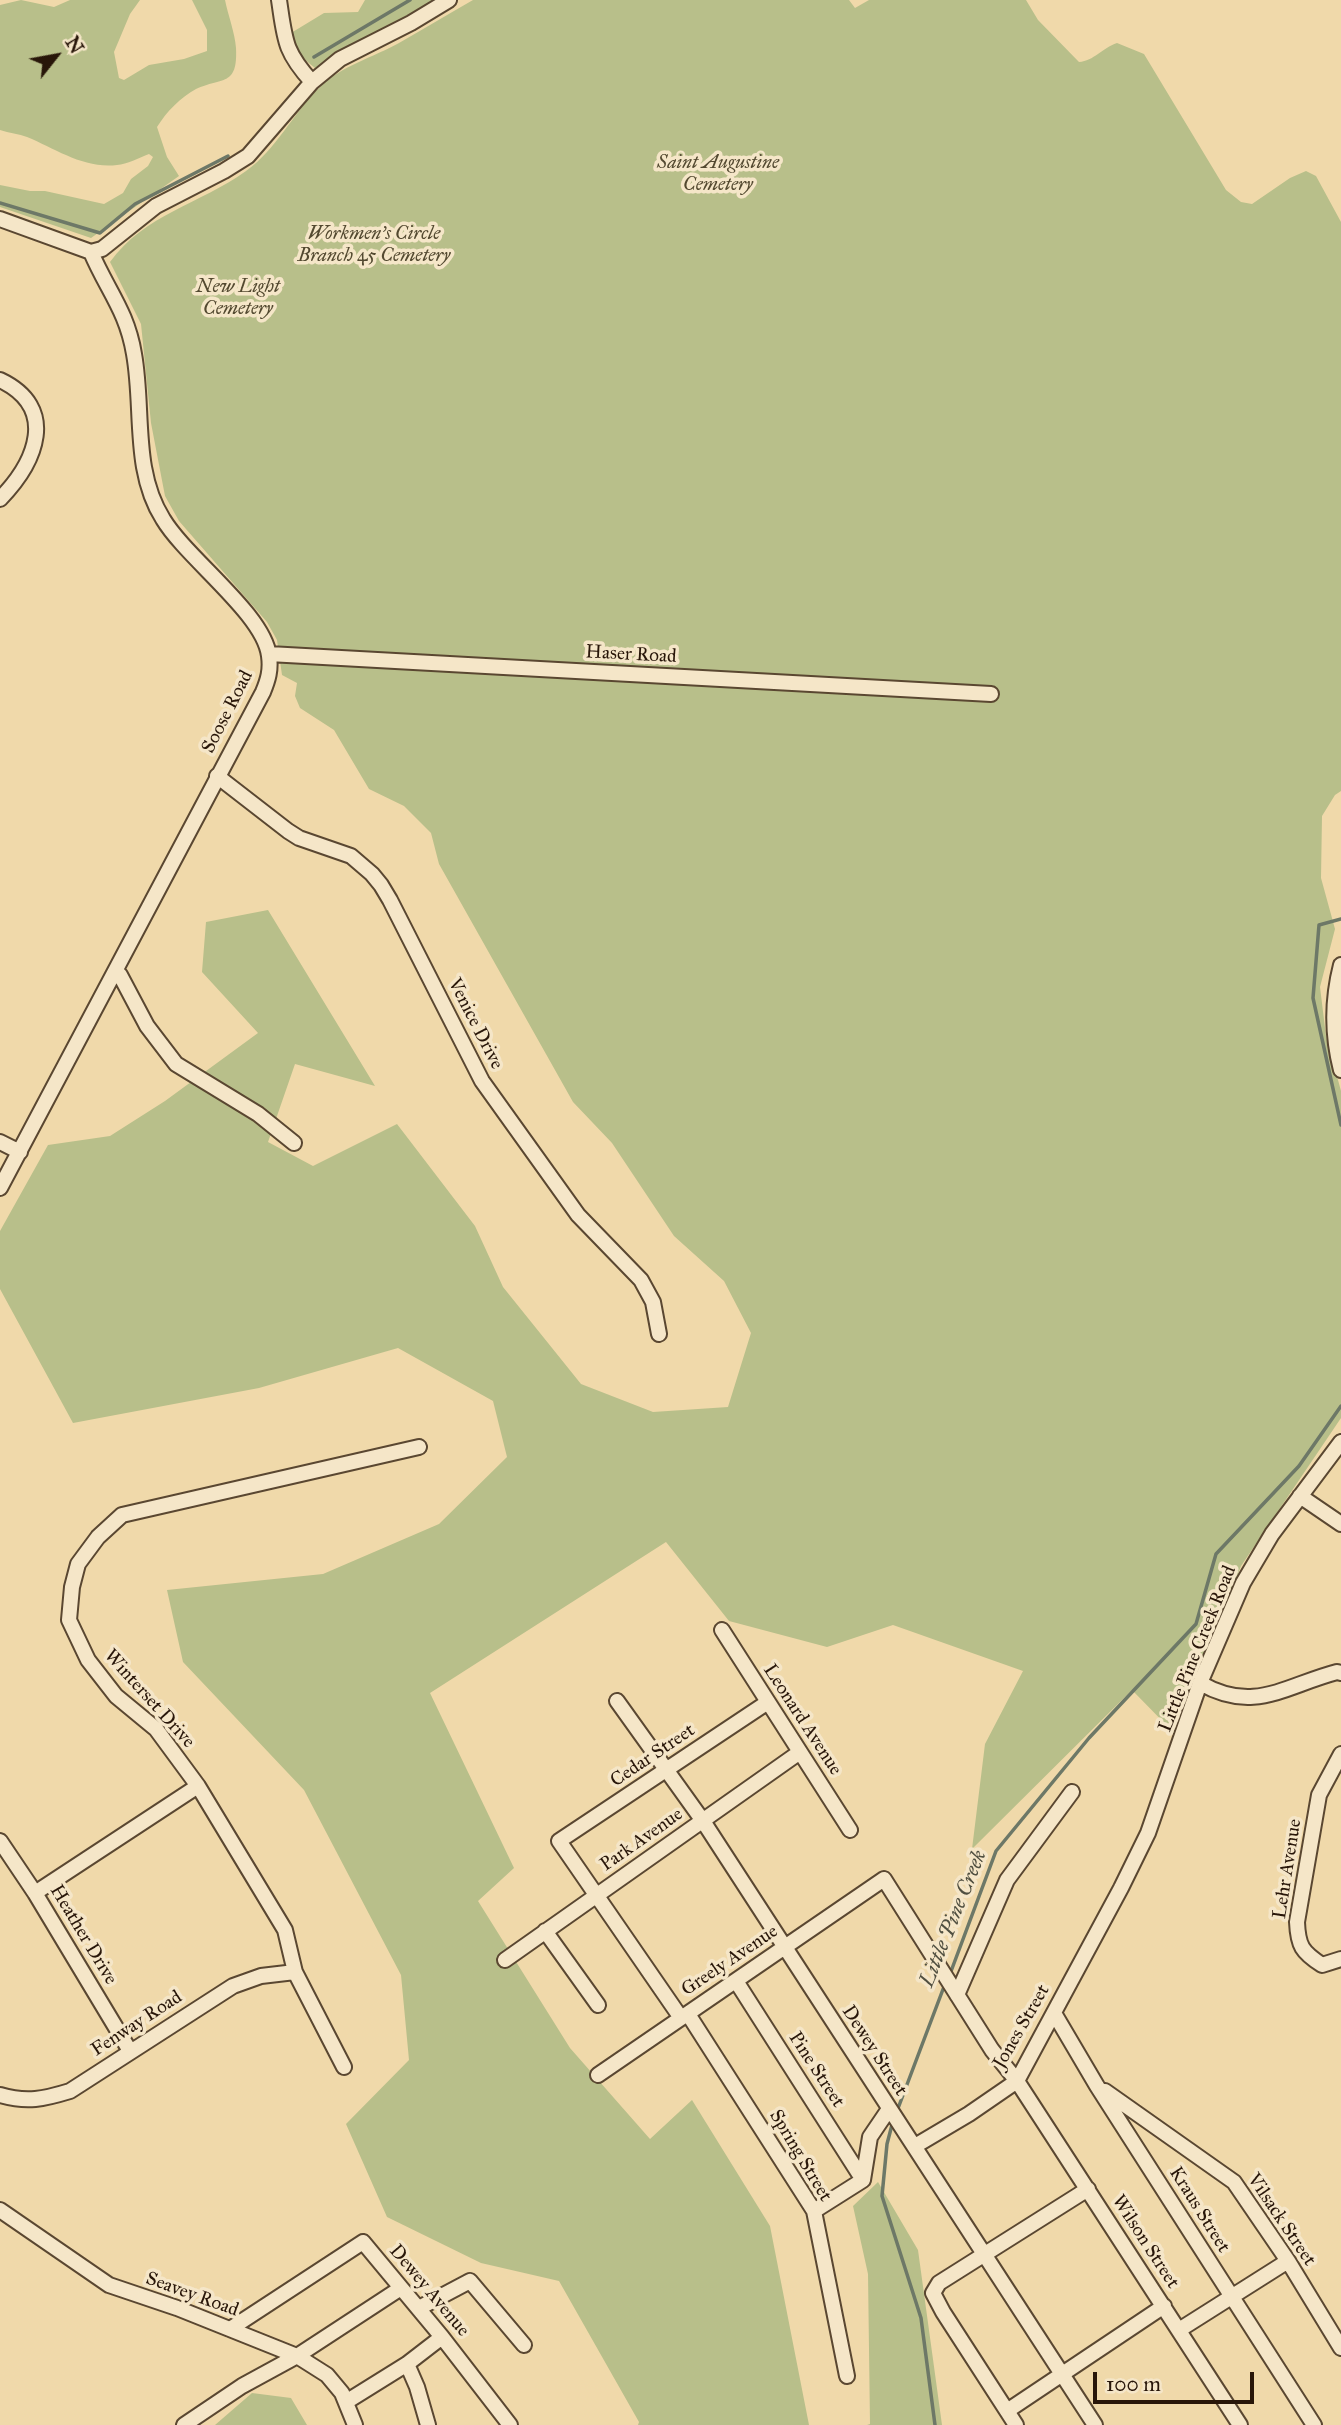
<!DOCTYPE html>
<html>
<head>
<meta charset="utf-8">
<style>
	body { margin:0 }
	#map { position:relative; width:1341px; height:2425px; overflow:hidden; background:#f0d9aa; font-family:"IM FELL Great Primer",serif }
	canvas { display:block }
	.north { position:absolute; left:21px; top:21px; width:70px; height:70px; -webkit-text-stroke:5px #f5e6c8; paint-order:stroke; rotate:59deg; font-size:19px; font-weight:700; line-height:28px; text-align:center; color:#281609 }
	.north::after { content:''; display:block; margin:auto; width:24px; height:32px; background:#281609; clip-path:polygon(50% 0,100% 100%,50% 72%,0 100%) }
	.scale { position:absolute; left:1093px; top:2372px; width:161px; height:32px; box-sizing:border-box; border:4px solid #281609; border-top:0; padding-left:9px; font-size:21px; line-height:24px; white-space:nowrap; color:#281609; -webkit-text-stroke:5px #f5e6c8; paint-order:stroke }
</style>
</head>
<body>
<div id="map">
<canvas width="1341" height="2425"></canvas>
<div class="north">N</div>
<div class="scale">100 m</div>
</div>
<script>
const ctx = document.querySelector('canvas').getContext('2d');
ctx.lineJoin = 'round';
function fill(path, color) { ctx.fillStyle = color; ctx.fill(path, 'evenodd'); }
function strokePath(path, color, width, dash) { ctx.strokeStyle = color; ctx.lineWidth = width; ctx.lineCap = dash ? 'butt' : 'round'; ctx.setLineDash(dash || []); ctx.stroke(path); }
function write(font, color, halo, rows, align = 'center') {
  ctx.font = font + ' "IM FELL Great Primer",serif'; ctx.lineWidth = 7; ctx.setLineDash([]); ctx.textBaseline = 'middle'; ctx.strokeStyle = halo; ctx.fillStyle = color; for (const [text, x, y, turn = 0] of rows) {
    ctx.save(); ctx.translate(x, y); ctx.rotate((+turn || 0) * Math.PI / 180); ctx.textAlign = isNaN(turn) ? turn : align; if (halo) ctx.strokeText(text, 0, 0); ctx.fillText(text, 0, 0); ctx.restore();
  }
}
fill(new Path2D(`
	M21,0L54,7L70,0H140L130,14L114,52L119,78L124,80L149,65L184,59L207,51V30L192,0H225C228,15 235,33 236,48C238,87 222,77 196,89C180,98 167,111 157,127L167,157L179,176L91,238L0,207V185L30,191H45L104,204L123,193L131,179L148,166L153,157L149,154C139,158 127,164 117,165C84,169 56,149 27,137C19,134 9,133 0,130V5Z
	M365,0H438L353,45L315,68C302,58 295,50 291,33L324,13L358,12Z
	M473,0H849L855,8L869,0H1026L1038,20L1079,62C1094,61 1102,48 1117,43L1144,54L1226,190L1241,202L1252,204L1290,178L1306,171L1316,176L1341,222V791L1335,795L1322,816L1321,878L1335,929L1320,987L1326,1036L1341,1091V1418L1241,1566L1177,1736L1132,1690L972,1849L985,1744L1023,1671L893,1625L827,1647L729,1621L666,1542L430,1693L514,1868L478,1901L570,2048L650,2139L692,2100L770,2226L809,2425H638L639,2422L559,2281L481,2263L387,2217L346,2124L409,2060L401,1975L304,1790L183,1662L167,1590L323,1574L439,1524L507,1457L493,1401L398,1348L259,1388L73,1423L0,1289V1231L48,1145L110,1136L165,1101L258,1033L202,972L206,922L268,910L375,1086L295,1064L268,1142L313,1166L397,1124L475,1226L503,1287L581,1384L653,1412L728,1407L751,1333L724,1281L674,1236L612,1143L573,1102L439,864L431,833L404,806L369,789L334,730L300,708L295,696L297,683L282,675L277,640L267,622L179,521L165,496L151,423L141,324L110,262C145,214 200,204 246,171C277,149 293,113 320,87C341,66 374,57 399,43C424,29 448,14 473,0Z
	M878,2182L918,2250L942,2425H867L870,2424L868,2274L853,2206Z
	M252,2393L291,2398L307,2425H215Z`), '#b8bf8a');
strokePath(new Path2D(`
	M314,57L410,0
	M0,203L100,233L135,204L228,156
	M1341,919L1319,925L1313,998L1341,1125
	M950,1974L996,1851L1089,1738L1196,1624L1216,1554L1299,1466L1341,1406
	M897,2111L945,1984
	M893,2121L887,2144L882,2196L921,2318L935,2425`), '#6d7867', 3.5);
const minor = new Path2D(`
	M279,0C285,40 284,51 312,82
	M0,219L91,252L102,249L156,206L224,171L248,156L312,82L340,59L411,23L449,0
	M0,380C59,408 36,462 0,499
	M269,654L991,694
	M217,776L288,831L299,838L351,856L372,874L381,885L390,900L482,1081L578,1215L641,1280L653,1302L659,1334
	M1341,965C1332,1000 1332,1035 1341,1070
	M115,971L120,975L147,1026L176,1064L258,1114L294,1143
	M0,1142L20,1152
	M0,1188L263,692C268,680 271,670 269,656C264,614 187,559 163,519C132,470 144,409 134,354C127,311 107,290 91,252
	M1300,1496L1341,1524
	M722,1630L850,1830
	M1200,1683C1254,1714 1284,1686 1337,1672L1341,1673
	M617,1701L703,1821L1095,2425
	M1341,1754L1319,1795L1297,1922C1298,1946 1302,1952 1322,1965L1341,1959
	M0,1841L35,1893L130,2051
	M35,1893L198,1786
	M545,1931L598,2005
	M505,1960L800,1752
	M736,1981L863,2180
	M957,1995L1007,1880L1072,1792
	M1054,2013L1097,2086L1314,2425
	M688,2014L814,2211L847,2376
	M681,2018L559,1841L768,1702
	M344,2067L295,1972L285,1930L198,1786L156,1729L116,1696L88,1660L69,1620L72,1587L78,1564L98,1537L122,1515L419,1447
	M598,2075L884,1879L992,2050L1017,2081L1240,2425
	M1105,2091L1234,2182L1288,2261L1341,2348
	M0,2095C27,2103 44,2099 70,2091L233,1986L261,1976L295,1972
	M915,2146L969,2114L1017,2081L1121,1888L1148,1833L1200,1683L1243,1583L1272,1534L1341,1442
	M0,2210L109,2285L177,2308L297,2356L327,2375L342,2393L355,2425
	M814,2211L863,2180L870,2137L889,2109
	M419,2308L470,2281L524,2345
	M230,2329L363,2242L442,2337L510,2425
	M1179,2330L1288,2261
	M407,2364L417,2387L428,2425
	M346,2402L407,2364L442,2337
	M1007,2411L1164,2306
	M184,2425L242,2386L297,2356L401,2288
	M1016,2425L943,2312L933,2293L939,2283L1088,2189`);
strokePath(minor, '#5a4731', 18);
strokePath(minor, '#f5e6c8', 14);
write('italic 19px', '#534930', '#f5e6c8', [
	["Saint Augustine",718,163],
	["Cemetery",718,185],
	["Workmen's Circle",374,234],
	["Branch 45 Cemetery",374,256],
	["New Light",238,287],
	["Cemetery",238,309]
]);
write('19px', '#281609', '#f5e6c8', [
	["Haser Road",631,655,3],
	["Soose Road",228,712,-63],
	["Venice Drive",475,1024,63],
	["Little Pine Creek Road",1198,1649,-68],
	["Winterset Drive",149,1699,48],
	["Leonard Avenue",802,1720,57],
	["Cedar Street",653,1756,-34],
	["Park Avenue",642,1840,-35],
	["Lehr Avenue",1288,1869,-81],
	["Heather Drive",83,1935,59],
	["Greely Avenue",730,1961,-34],
	["Fenway Road",137,2024,-33],
	["Jones Street",1022,2027,-60],
	["Dewey Street",874,2051,57],
	["Pine Street",816,2070,57],
	["Spring Street",800,2156,59],
	["Kraus Street",1199,2210,58],
	["Vilsack Street",1281,2220,56],
	["Wilson Street",1145,2242,57],
	["Dewey Avenue",429,2291,50],
	["Seavey Road",192,2295,20]
]);
write('italic 21px', '#504f40', '#f5e6c8', [
	["Little Pine Creek",954,1919,-68]
]);
</script>
</body>
</html>
